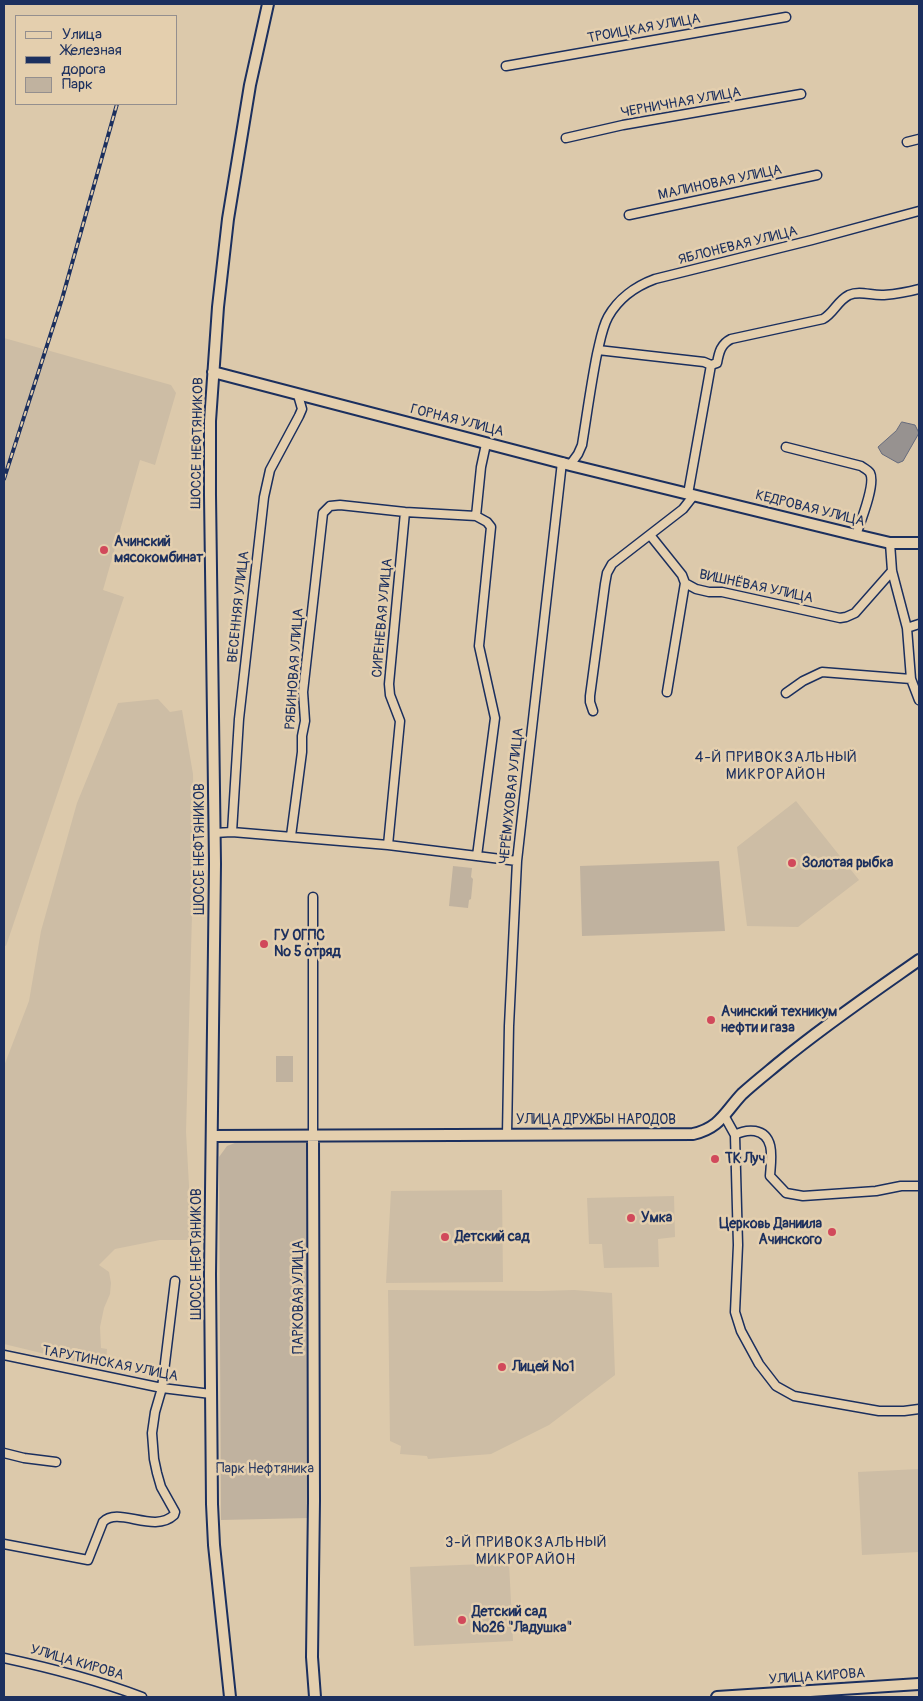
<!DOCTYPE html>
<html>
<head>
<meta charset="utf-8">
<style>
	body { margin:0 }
	#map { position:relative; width:923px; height:1701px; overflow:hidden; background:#dcc9ab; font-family:Pangolin,sans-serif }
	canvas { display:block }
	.frame { position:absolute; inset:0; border:5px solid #1b2f5e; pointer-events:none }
	.legend { position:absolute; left:15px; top:15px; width:162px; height:90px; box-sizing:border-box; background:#e4cfae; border:1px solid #948f8e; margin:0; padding:6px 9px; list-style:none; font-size:15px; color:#1b2f5e }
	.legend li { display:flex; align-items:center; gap:10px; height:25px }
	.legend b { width:25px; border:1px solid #948f8e }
</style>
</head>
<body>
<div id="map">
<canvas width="923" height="1701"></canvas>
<div class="frame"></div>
<ul class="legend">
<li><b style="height:6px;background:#e4cfae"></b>Улица</li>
<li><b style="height:6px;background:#1b2f5e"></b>Железная дорога</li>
<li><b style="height:14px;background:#c0b29f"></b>Парк</li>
</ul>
</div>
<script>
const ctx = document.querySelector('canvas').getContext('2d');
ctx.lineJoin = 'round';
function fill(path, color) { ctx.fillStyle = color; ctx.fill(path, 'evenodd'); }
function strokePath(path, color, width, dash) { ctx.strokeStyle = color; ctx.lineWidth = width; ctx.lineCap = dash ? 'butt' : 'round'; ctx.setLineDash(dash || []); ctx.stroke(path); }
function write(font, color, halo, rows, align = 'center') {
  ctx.font = font + ' Pangolin,sans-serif'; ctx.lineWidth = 5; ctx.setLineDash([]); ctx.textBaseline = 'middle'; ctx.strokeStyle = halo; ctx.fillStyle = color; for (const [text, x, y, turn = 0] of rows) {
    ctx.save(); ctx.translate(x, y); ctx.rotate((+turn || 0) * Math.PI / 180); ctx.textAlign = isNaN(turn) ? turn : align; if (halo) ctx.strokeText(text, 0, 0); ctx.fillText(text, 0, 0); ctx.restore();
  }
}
fill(new Path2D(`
	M4,338L171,385L176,393L155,465L140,460L103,590L124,597L6,946L4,945Z
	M158,699L170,712L182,710L193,774L194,842L186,1132L192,1240H160L115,1249L99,1265L109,1272L111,1283L110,1294L104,1308L100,1327L101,1348L107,1349L106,1362L95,1366L4,1344V1066L29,1001L41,931L77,803L118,703Z
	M796,801L859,880L798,927L747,926L737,847Z
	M502,1190L503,1282L386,1283L391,1191Z
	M674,1196L675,1237L658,1239L659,1267L604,1268L602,1244H589L587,1198Z
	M388,1290L541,1291L574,1290L612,1293L615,1375L549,1425L491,1454L428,1459L427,1456L400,1454L401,1446L390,1441Z
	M919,1469V1552L862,1555L858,1472Z
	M509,1563L513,1641L414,1646L410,1567Z`), '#cdbda5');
fill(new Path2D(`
	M719,861L725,931L582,936L580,866Z
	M453,866L472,868L471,877L473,879L471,899L469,900L468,908L449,906Z
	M276,1056H293V1082H276Z
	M240,1141H306L310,1518L221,1520L219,1157L227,1146Z`), '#c0b29f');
const water = new Path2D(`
	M902,422L915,425L919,433L903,461L898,463L882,454L878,447L896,431Z`);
fill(water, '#979290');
strokePath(water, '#656a7c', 1);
const street = new Path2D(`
	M506,66L786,17
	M566,138L623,125L801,94
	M907,142L919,139
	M629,215L817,175
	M598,350L704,362L711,365
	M711,365L717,363C719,352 721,344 731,339L823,319C834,313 837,301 849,295C860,290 872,296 884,295C896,294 908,292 919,289
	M786,447L861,466C864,468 868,470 870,473C876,484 860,523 856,535
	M570,465L578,454L582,445C587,414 591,384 597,354C600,342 602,328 608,317C618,299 636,286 655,279L812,240L919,211
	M688,494L711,365
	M476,516L481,467L486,444
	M650,535L682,575L685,583L696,589L709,592H722L840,618L846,617L855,613L892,571
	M890,543L892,571L907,628L911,679L919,700
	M907,628L919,624
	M667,692L685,583
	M786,693L803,681L822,672L911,679
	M593,711L590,702V696L605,584L607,573L612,564L683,509L694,495
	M232,832L239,719L264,497L270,470L299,416L302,409L298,395
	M214,833L232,832L388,845L517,861
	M291,836L302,752V736L305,721L303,692L323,513L330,506L340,505L405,512L476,516L487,522L491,527L479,646L495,718L477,856
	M388,845L400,721L390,695L389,684L405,512
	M313,897V1135
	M725,1117L735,1135L738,1245L735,1312L741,1331L759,1364L776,1386L794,1396L879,1411H904L919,1409
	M507,1134L509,1026L517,861L562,462
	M735,1135C742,1131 747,1130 755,1131C776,1135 771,1160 770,1176L786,1193L803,1196L876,1191L901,1186H919
	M4,1355L162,1388L211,1394
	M4,1453L24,1458L56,1462
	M4,1544L88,1560L103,1522C118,1506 154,1534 174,1515L175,1512L161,1487L157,1473L154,1459L152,1433L155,1412L162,1388L175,1281
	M4,1658C51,1668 97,1680 142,1697`);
const secondary = new Path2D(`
	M213,372L570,465L856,535L890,543H919
	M313,1135L314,1501L312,1657L315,1697
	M212,1136L693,1134C720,1128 725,1112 742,1094C754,1083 768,1072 780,1062C825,1025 872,993 919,960
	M230,1697L214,1545L212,1504L210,1274L215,864L210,495V421L218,307L228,219L250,85L268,4
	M717,1697L919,1684`);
strokePath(street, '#1b2f5e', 11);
strokePath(secondary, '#1b2f5e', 14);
strokePath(street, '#e4cfae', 8);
strokePath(secondary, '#e4cfae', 10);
const rail = new Path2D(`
	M4,479L62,299L117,104`);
strokePath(rail, '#1b2f5e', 4);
strokePath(rail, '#e4cfae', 2, [5.5]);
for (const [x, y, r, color] of [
	[104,550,5,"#d1495b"],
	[792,863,5,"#d1495b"],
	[264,944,5,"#d1495b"],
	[711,1020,5,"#d1495b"],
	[715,1159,5,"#d1495b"],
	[631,1218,5,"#d1495b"],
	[832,1232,5,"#d1495b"],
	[445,1237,5,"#d1495b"],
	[502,1367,5,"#d1495b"],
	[462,1620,5,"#d1495b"]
]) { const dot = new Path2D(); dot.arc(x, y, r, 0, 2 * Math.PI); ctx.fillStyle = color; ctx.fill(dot); strokePath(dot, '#e4cfae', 2); }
write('14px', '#1b2f5e', '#e4cfae', [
	["ТРОИЦКАЯ УЛИЦА",644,29,-10],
	["ЧЕРНИЧНАЯ УЛИЦА",681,103,-10],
	["МАЛИНОВАЯ УЛИЦА",720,183,-12],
	["ЯБЛОНЕВАЯ УЛИЦА",738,246,-14],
	["ГОРНАЯ УЛИЦА",457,421,14],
	["ШОССЕ НЕФТЯНИКОВ",198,443,-89],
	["КЕДРОВАЯ УЛИЦА",810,509,14],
	["ВИШНЁВАЯ УЛИЦА",756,587,12],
	["ВЕСЕННЯЯ УЛИЦА",239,607,-84],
	["СИРЕНЕВАЯ УЛИЦА",383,618,-85],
	["РЯБИНОВАЯ УЛИЦА",295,669,-86],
	["ЧЕРЁМУХОВАЯ УЛИЦА",512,796,-84],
	["ШОССЕ НЕФТЯНИКОВ",200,849,-90],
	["УЛИЦА ДРУЖБЫ НАРОДОВ",596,1120],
	["ШОССЕ НЕФТЯНИКОВ",197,1254,-90],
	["ПАРКОВАЯ УЛИЦА",299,1297,-90],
	["ТАРУТИНСКАЯ УЛИЦА",110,1364,11],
	["УЛИЦА КИРОВА",77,1663,16],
	["УЛИЦА КИРОВА",817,1677,-4]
]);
write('bold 14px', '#1b2f5e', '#e4cfae', [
	["Ачинский",114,542],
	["мясокомбинат",114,558],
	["Золотая рыбка",802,863],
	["ГУ ОГПС",274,936],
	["№ 5 отряд",274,952],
	["Ачинский техникум",721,1012],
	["нефти и газа",721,1028],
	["ТК Луч",725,1159],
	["Умка",641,1218],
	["Церковь Даниила",822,1224,"right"],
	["Ачинского",822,1240,"right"],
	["Детский сад",455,1237],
	["Лицей №1",512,1367],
	["Детский сад",472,1612],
	["№26 \"Ладушка\"",472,1628]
], 'left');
write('14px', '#2c3c64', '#e4cfae', [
	["Парк Нефтяника",265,1469]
]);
ctx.letterSpacing = '1px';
write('15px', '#1b2f5e', '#e4cfae', [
	["4-Й ПРИВОКЗАЛЬНЫЙ",776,758],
	["МИКРОРАЙОН",776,775],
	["3-Й ПРИВОКЗАЛЬНЫЙ",526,1543],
	["МИКРОРАЙОН",526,1560]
]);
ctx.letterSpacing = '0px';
</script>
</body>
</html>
